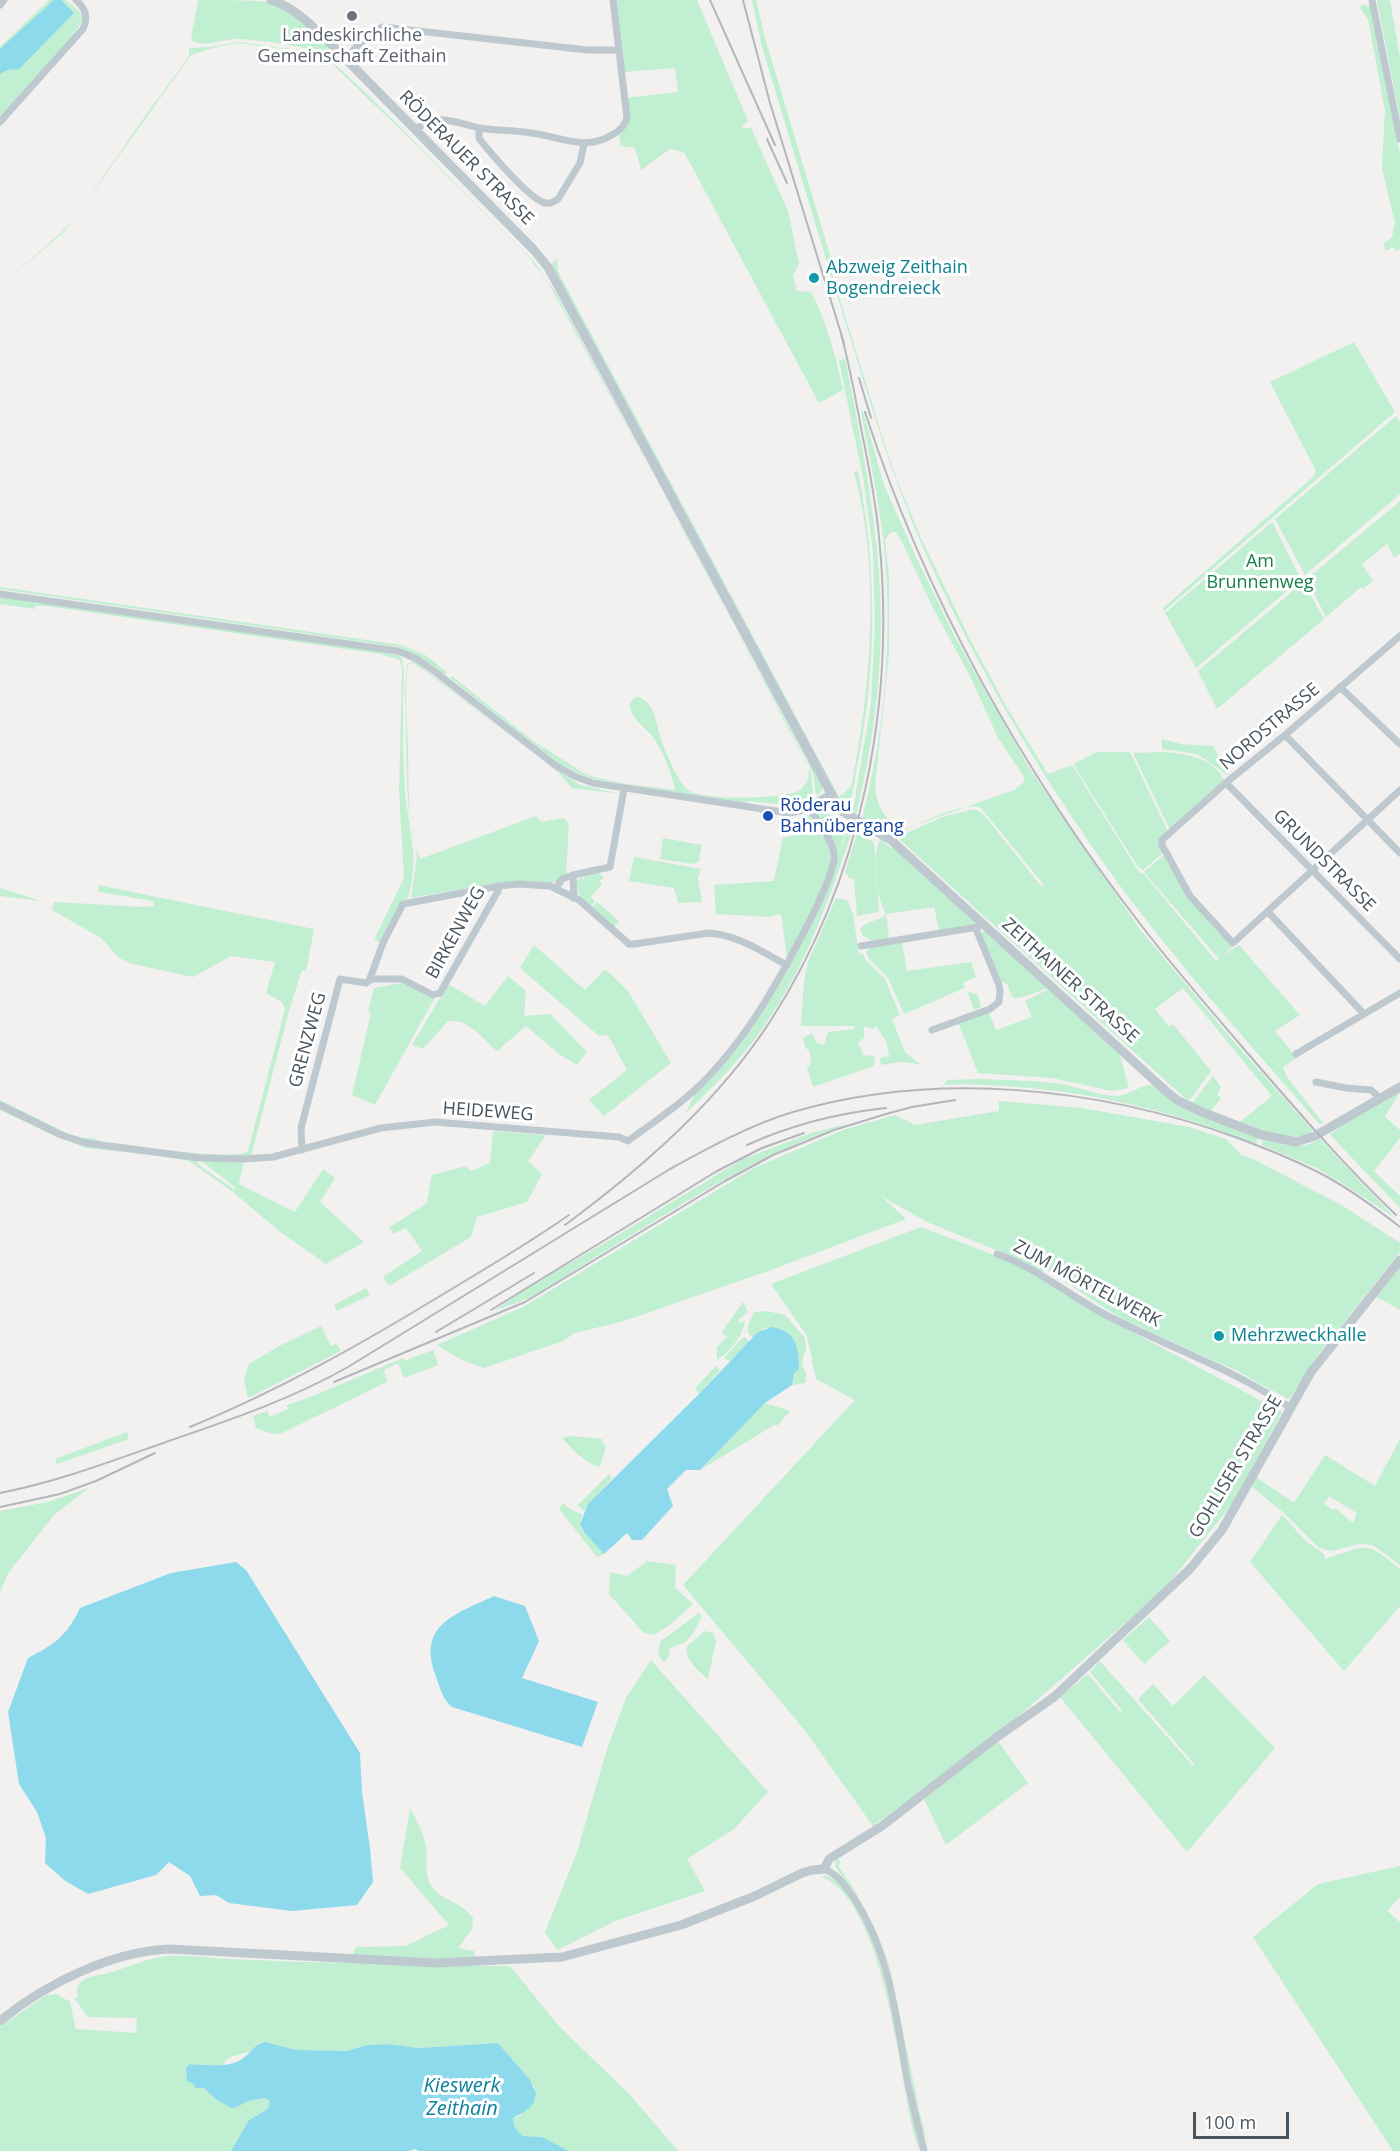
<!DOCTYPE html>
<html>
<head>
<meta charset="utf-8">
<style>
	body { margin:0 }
	#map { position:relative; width:1400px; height:2151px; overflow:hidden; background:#f3f0f0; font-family:"Open Sans",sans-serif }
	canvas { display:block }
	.scale { position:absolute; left:1193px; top:2112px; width:96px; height:27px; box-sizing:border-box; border:3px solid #48545e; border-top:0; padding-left:8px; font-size:18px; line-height:21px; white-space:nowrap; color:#48545e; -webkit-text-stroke:4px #fff; paint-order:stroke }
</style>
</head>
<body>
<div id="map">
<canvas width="1400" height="2151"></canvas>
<div class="scale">100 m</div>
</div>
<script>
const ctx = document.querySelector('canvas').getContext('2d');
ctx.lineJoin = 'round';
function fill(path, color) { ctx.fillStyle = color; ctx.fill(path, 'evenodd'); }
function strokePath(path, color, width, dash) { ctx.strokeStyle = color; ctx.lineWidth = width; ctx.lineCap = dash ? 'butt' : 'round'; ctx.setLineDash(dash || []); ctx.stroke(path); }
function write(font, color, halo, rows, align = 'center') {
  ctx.font = font + ' "Open Sans",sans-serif'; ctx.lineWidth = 6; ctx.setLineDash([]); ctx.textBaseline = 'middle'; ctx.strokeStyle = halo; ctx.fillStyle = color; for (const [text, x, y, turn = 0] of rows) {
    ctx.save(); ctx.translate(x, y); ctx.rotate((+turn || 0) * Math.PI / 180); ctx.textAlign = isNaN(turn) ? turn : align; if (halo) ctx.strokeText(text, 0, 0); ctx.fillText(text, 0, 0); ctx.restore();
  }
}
fill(new Path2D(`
	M49,0H65C70,4 80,10 82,16C86,30 13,105 0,119V47Z
	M198,0C220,0 246,0 267,2C298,10 321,40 343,62L340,64C334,59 328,55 320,52C304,46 253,39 236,39C221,39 210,47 194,42L191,38Z
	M615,0H697L748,121L742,126L744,128H751L788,211L799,263L793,276L797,291L811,292C825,317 838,363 843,390L819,403L684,152L670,149L641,170L635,148L621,146L619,133L628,124L626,98L678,92L675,68L623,72Z
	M752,0H756L766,41L834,268L831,270L879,426L897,480L920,536L969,637L1006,706L1048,774L1072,765L1139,872L1144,874L1216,961L1219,959L1144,872L1164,855L1189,897L1233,946L1223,956L1239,945L1300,1015L1275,1031L1297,1058L1283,1067L1287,1077L1323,1123L1320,1125C1258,1053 1194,983 1136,907C1052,796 978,672 922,545C892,476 871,405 849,334C819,237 790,140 761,43Z
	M1377,0H1390L1400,57V119Z
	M1362,4L1371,7L1400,153V249L1397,251L1393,247L1386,251L1383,244L1392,237L1395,223L1382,168L1385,110L1368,19L1360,8Z
	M238,42L313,52L329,59L363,90L535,263L554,290L591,358L787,725L811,773L813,795L796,804L789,805L748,801L744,803L594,779L575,772L557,762L450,678L452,676L532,740L582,772L594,777L622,783L675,790C673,775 662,750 653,737C644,726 630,719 630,703L634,698L639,697C654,704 655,718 659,732C662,745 678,783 688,790C702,801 782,799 798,791C806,787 811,776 808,767L689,540L546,279L525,253L407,136L328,60L313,53L238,43L213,48L191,55L76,216L62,234L0,286L61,233L76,216L143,119L182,66L189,55V48L211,47Z
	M415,134L532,252L546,269L822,784V790L817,796L815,790L814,777L807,761L549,277L531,253L414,135Z
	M557,258L558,271L563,281L839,797L851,787C871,690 881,569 854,472L858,471C877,566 877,667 858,762C855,776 854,794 848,806L843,807L551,265Z
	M1354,342L1395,412L1164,611L1163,608L1313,477L1316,471L1270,382Z
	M845,358C859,430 874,502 879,575C885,655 875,738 856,815L853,814V810L871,704L875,624L873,551L864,483L839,361Z
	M861,411H863L884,485L917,559L955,637L1029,768L1139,928L1235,1043L1313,1131C1290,1146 1263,1129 1240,1122L1272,1096L1183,988L1155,1009L1169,1027L1173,1024L1211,1071L1192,1097L1188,1101L898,838L900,836L943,817L974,809L982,813L989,821L1042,887L1044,885L981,808C966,800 909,827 895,836L862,819C885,731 893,636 884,546C879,500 869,455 861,411ZM896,532L903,544L933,608L971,678L998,738L1024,777V782L1014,790L905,829C885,824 877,805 875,786L889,654V576L885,540L890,533Z
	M1396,416L1400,423V494L1305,575L1275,519Z
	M1400,501V553L1394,558L1387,544L1362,564L1373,581L1363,589L1361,587L1326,617L1308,582V578Z
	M1272,522L1301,579L1196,668L1165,613Z
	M1301,584L1305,585L1324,619L1217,709L1198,671Z
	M0,587L401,645L425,655L447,672L445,675L422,658L399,647L0,589Z
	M0,597L380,651L400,656C407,665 402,697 403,710C403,738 403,766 405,793C409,833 420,857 408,898L401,902L380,942L374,940L404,878L399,790L402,668L400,660L380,654L47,606H35V609L0,604Z
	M414,661L545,762L580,785L620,794L572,788L558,772L425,671L413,663L408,665C404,693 407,721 408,748C409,781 407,830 420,859L536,816L541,822L563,818L569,823L566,874L553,883L502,882L411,898L417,856L409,811L407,785L405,689L407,664Z
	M1162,739L1181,744L1213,746L1229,776L1197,754L1162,749Z
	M1097,752H1130L1168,832L1160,840L1159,844L1163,853L1143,870L1138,867L1073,764Z
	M1163,752C1187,754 1213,757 1225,781L1170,830L1133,753Z
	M821,809L834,818L848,823L838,858L815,812Z
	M810,815C817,826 827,839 830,852C835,874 799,937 787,959L781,914L769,917L716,914L714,885L774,881L783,837L793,836V821Z
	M850,824L854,825C829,902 801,980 751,1044C731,1069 708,1092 685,1114L695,1094L717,1072L739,1045L787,971L820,906Z
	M857,834L874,842L879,912L857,916L854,879H850L845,872Z
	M663,838L702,845L699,861L694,864L660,859Z
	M880,839L891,848L893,846L974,920L975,925L939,930L934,907L886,914L889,938L873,941L863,936L860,929C869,919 879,922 886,914C875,894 872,860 880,839Z
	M634,857L701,869L698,878L702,902L678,903L674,888L629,881Z
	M588,872H596L604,877L600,881L602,884L591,897L595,901L591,906L580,897L576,883L580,877L583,879Z
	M98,885L314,929L306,971L302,970L289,1011L251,1156L202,1155L104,1144L74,1138L0,1103V1100L67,1133L83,1138H93L102,1142C127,1144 232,1162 248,1151L285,1009L282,1002L266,993L275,962L231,956L193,977L129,963L118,957L101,938L52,910L54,902L144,907L154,906L153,901L99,892Z
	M0,888L41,901L0,896Z
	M836,898L847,900L853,914L859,954H863L866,960L885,979L900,1015L892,1019L905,1052L920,1064L899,1062L881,1065L880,1058L889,1056L887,1043L876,1026L872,1029L864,1026V1038L858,1042L864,1056L873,1055L875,1060L874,1066L813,1087L807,1068L811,1063L810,1052L805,1047L803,1038L812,1033L817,1043L824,1045L828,1032L855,1029L854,1026H801L804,981L808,962Z
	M597,902L619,921L614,927L592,907Z
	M982,932H985L1022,964V968L1025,966L1048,988L1020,998H1013L1007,984L1000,981L981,934Z
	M902,942L907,971L971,962L976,977L963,983L965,987L962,989L904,1014L888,978L869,959L866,952L871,946Z
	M534,945L585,990L605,969L628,991L671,1063L604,1116L589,1100L627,1070L608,1035L599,1036L520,968Z
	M508,976L526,991L524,1016L550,1014L587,1052L577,1065L559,1054L526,1026L497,1051C485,1041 465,1015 447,1022L423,1049L412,1045L448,984L485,1006Z
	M402,983L434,999L375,1105L352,1095L371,1013L368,1012L374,988Z
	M1047,990H1049L1120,1055L1129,1088L1112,1091L1052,1078L978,1073L958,1022L986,1012L989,1013L996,1030L1032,1017L1025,1001Z
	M967,991L978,995L981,1007L974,1010Z
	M1213,1076L1221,1087L1217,1094L1221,1098L1211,1111L1194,1105L1193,1102Z
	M978,1079C1006,1080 1034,1080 1062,1084C1080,1087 1098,1096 1117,1096C1130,1095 1139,1085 1152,1085L1188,1110L1258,1136L1257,1144C1180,1114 1100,1093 1017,1087C993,1085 968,1083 944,1085L947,1080Z
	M1400,1092L1385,1117L1400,1130V1138L1374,1171L1400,1196V1208L1330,1135L1346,1122Z
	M999,1101L1082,1108L1189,1127L1226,1139L1241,1155L1253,1159L1343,1206L1400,1243V1252L1317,1356L1290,1398H1286L1235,1370L1122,1319L1044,1268L1042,1279L1097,1313L1282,1412L1232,1504L1164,1589L996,1736L873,1826L803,1728L683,1585L855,1400L816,1379L807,1336L771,1284L921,1227L999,1257L1001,1252L927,1222L881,1196L906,1219L771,1270L624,1321L575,1333L563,1341L484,1368L460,1359L437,1345L523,1307L754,1168L843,1130L895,1115L915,1125L999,1111Z
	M0,1108L85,1146L195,1159L199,1165L235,1190L236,1188L200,1160L244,1162L239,1184L295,1212L323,1169L335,1178L320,1202L364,1242L326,1264L279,1231L233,1192L189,1161L161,1156L86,1148L55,1136L0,1110Z
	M855,1122C759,1151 676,1209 591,1260C569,1273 548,1289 524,1300C514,1304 504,1307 494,1311L528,1287L605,1243L741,1160L811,1133Z
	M493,1131L546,1135L528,1161L542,1174L527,1202L477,1217L471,1237L389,1286L383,1277L422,1251L406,1228L394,1234L389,1228L427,1203L432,1175L466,1166L471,1171L490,1163Z
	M1264,1139C1284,1145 1301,1151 1320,1139L1395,1218L1347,1186L1315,1167L1261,1145Z
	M1400,1267V1310L1375,1296Z
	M366,1288L370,1295L337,1311L334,1305Z
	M743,1302L748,1312L739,1319V1323L745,1321C744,1334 729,1353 717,1360V1347L727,1337L722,1332Z
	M766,1311L785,1315L805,1338L806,1351C801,1359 801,1366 807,1374L805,1383L792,1385L794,1373L782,1329L765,1328L753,1338L748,1333C747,1324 750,1319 755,1312Z
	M321,1326L331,1346L337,1344L341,1351L248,1398L244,1379L249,1364L281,1345Z
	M745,1337L749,1342L730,1361L724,1358L740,1340Z
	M433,1350L438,1365L404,1378L398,1363L384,1370L387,1382L282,1433L272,1434L256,1428L253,1416L267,1411L270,1417L288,1409L287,1405L308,1398L403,1358L404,1361Z
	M716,1366L720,1370L699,1394L695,1388Z
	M765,1403L790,1411L778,1425H774L700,1470Z
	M127,1432L129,1439L57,1464L55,1459Z
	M570,1436L602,1439L603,1444L606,1446L600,1467C584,1463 573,1449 562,1438Z
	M1400,1439V1565L1373,1545L1359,1544L1332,1551L1319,1548L1284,1513L1252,1487L1256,1477L1294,1503L1325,1455L1375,1486ZM1329,1496L1357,1513L1353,1523L1335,1508L1333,1510L1324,1504Z
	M609,1474L612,1479L588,1504L584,1511L578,1505Z
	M89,1488L54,1515L9,1572L0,1592V1511L48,1502Z
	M563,1503L571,1510L582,1514L580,1525L585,1533L604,1554L597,1557L559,1509Z
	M1282,1515L1307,1542L1324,1554L1325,1559C1368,1546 1363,1539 1400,1569V1606L1344,1671L1250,1562Z
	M647,1561L676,1565L675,1588L693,1604L670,1625L654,1635L643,1632L609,1594L610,1572L627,1576Z
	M699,1613L702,1616C697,1625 692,1639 683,1643C677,1646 674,1645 669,1650L670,1655L664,1662L659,1656L658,1650L661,1641Z
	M1149,1617L1170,1641L1144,1664L1123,1640Z
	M705,1631L713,1633L716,1641L708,1679C698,1670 685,1661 687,1646Z
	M651,1660L768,1792L734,1829L687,1859L705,1891L615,1921L557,1950L545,1932L577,1852L608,1746L626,1698Z
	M1100,1661L1193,1766L1194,1764L1138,1699L1153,1684L1173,1706L1204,1675L1275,1748L1187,1852L1060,1697L1088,1674L1120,1712L1122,1710L1090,1672Z
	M998,1741L1028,1783L946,1845L924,1799Z
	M410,1808C416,1819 422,1830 425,1842C429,1857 422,1875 433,1888C446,1903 461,1901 473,1918L472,1929L458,1948L474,1951L477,1966H510L558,2025L631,2096L678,2151H569L542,2137L522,2136L514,2126L513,2118L521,2115L536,2093L534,2086L498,2043L419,2048L387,2044L368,2045L347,2051L296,2050L265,2042L257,2044L249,2052L230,2057L225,2061L223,2066L190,2064L192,2083L196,2088H204L217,2100L237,2107L248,2101L265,2098L270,2101L268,2109L249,2120L231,2151H0V2027L46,1995L56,1994L70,2002L76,2029L136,2033L137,2018L88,2017L75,1999L78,1996C73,1977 95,1976 109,1973C128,1967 146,1959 166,1956C187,1954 208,1958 230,1959C269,1961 309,1962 349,1963L356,1947L406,1946L449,1925L400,1868Z
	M836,1858L840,1860L839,1867L855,1891L875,1928L890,1967L920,2114L930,2151L918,2115L889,1967L874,1929L854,1893L835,1866Z
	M1400,1866V1897L1387,1911L1400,1922V2151H1393L1253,1937L1318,1884Z
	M825,1875C879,1895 899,2051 909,2102C912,2118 917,2135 921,2151C912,2137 909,2111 906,2094C896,2042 877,1898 822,1877Z`), '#c0efd1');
fill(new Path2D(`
	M54,0H61L74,13L19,69L7,70L0,74V49Z
	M772,1327C796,1331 799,1347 799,1369L794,1373L792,1385L765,1403L700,1470H686L667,1489L673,1506L642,1540H632L627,1533L604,1554L585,1533L580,1524C583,1517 585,1511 588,1504L699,1394L758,1332Z
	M236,1562L246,1570L360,1753L362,1792L370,1848L373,1882L357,1905L292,1911L229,1903L216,1895L200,1896L190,1876L169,1862L156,1875L88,1894L64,1880L45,1863L46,1838L37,1812L19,1784L8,1712L28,1658C55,1644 66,1637 80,1608L171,1573Z
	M494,1596L525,1606L539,1641L522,1678L598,1702L582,1747L452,1707C442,1699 440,1687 435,1674C418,1624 456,1614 494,1596Z
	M265,2042L296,2050L347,2051L368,2045L387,2044L419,2048L498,2043L530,2080L536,2093C534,2109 525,2111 513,2118L514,2126L522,2136L542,2137L569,2151H420L414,2149L410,2151H231L249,2120L268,2109L270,2101L265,2098L248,2101L237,2107L231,2108L217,2100L204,2088H196L192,2083L187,2081L186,2068L190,2064C208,2065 232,2069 246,2056C253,2049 255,2044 265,2042Z`), '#8ddaec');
strokePath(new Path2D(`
	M1372,0L1400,139
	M0,5L4,0
	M345,59L372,31L383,27L587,50H618
	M0,122L83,29C89,17 85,8 76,0
	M479,128V138L485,146C496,159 530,199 545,203C550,204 554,202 558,199L580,163L584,144
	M415,130C437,111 456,123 480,128C497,131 515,130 531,133C560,136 584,152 612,135C619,131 625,126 627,118L613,0
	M0,594L398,651L417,659L434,671L555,765L574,776L593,783L789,813L800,811L830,794
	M1400,636L1285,735L1228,781L1162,840V845L1190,896L1233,943L1400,790
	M1340,687L1400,744
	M1285,735L1400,853
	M1227,784L1400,959
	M556,888L562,879L573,875
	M574,898L573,875L610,867L624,789
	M1268,912L1364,1014
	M861,946L978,927
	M371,979H402L433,995L440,993L498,891L499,886
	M932,1030L990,1009L999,1002L1000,991L999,985L976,929
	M1296,1054L1400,993
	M1316,1082L1346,1088L1371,1090L1380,1098
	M0,1105L61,1135L86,1143L200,1158L244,1159L273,1157L381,1128L435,1122L619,1137L628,1141C652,1123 679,1106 700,1085C748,1038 781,977 811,918C817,906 836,867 834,854C832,838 816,821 809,806
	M302,1150L301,1128L340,979L366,983L369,981L383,943L403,904L499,886L518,884L550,886L579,900L629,944H634L709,933C738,935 762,952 787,965
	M997,1254C1040,1269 1070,1297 1110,1317C1171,1348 1233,1369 1291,1408
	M824,1869C837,1874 843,1883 851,1894C890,1949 896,2019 908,2084C913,2107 919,2129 924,2151`), '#bec8cf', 7);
strokePath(new Path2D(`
	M271,0C296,8 311,25 330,43L534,250L548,267L840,810L892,841L1167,1092L1177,1100L1202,1112L1262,1135L1296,1142L1315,1136L1400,1087
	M0,2021C45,1984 110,1952 169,1949L436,1963L562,1957L681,1925L755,1896L802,1873L812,1870L824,1869L829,1859L882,1826L997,1737L1054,1697L1190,1569L1222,1530L1311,1372L1400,1260`), '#bec8cf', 9);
strokePath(new Path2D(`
	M710,0L775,145
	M743,0L770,103L844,343
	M767,139L787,183
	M859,378L871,418
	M865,412C925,597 1022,771 1141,925C1174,968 1209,1008 1244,1049C1293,1106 1342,1163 1396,1215
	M747,1145C791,1125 838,1113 886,1108
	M565,1225C642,1168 719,1101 771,1020C862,879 896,703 879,537C876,502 869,467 862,433C856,400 850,367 841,334
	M491,1310L717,1171L762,1148L804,1133
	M436,1332L534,1273
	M334,1382L525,1302L725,1181L773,1155L834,1130L886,1114L912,1107L955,1100
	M190,1427C280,1390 363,1343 445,1293C487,1268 529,1243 569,1215
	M0,1493C57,1482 112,1461 166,1442C229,1420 290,1400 348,1367L670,1169C710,1147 750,1125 793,1112C937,1070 1098,1087 1238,1138C1269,1150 1300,1162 1329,1178C1354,1192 1377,1209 1400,1227
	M0,1507L60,1494L96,1481L155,1453`), '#b3b6bb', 2);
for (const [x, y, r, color] of [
	[352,16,6,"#6b7280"],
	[814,278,6,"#0f9aa8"],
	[768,816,6,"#1a4fb4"],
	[1219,1336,6,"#0f9aa8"]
]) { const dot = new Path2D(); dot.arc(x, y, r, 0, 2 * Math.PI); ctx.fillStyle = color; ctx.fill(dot); strokePath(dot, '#fff', 2); }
write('18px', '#5b616d', '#fff', [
	["Landeskirchliche",352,36],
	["Gemeinschaft Zeithain",352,57]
]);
write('18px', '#48545e', '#fff', [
	["RÖDERAUER STRASSE",466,158,45],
	["NORDSTRASSE",1270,727,-40],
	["GRUNDSTRASSE",1324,861,45],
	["BIRKENWEG",456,933,-61],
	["ZEITHAINER STRASSE",1070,981,42],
	["GRENZWEG",308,1040,-75],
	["HEIDEWEG",488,1112,4],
	["ZUM MÖRTELWERK",1087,1284,28],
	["GOHLISER STRASSE",1236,1467,-59]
]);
write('18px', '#0d838f', '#fff', [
	["Abzweig Zeithain",826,268],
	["Bogendreieck",826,289],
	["Mehrzweckhalle",1231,1336]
], 'left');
write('18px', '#18804a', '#fff', [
	["Am",1260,562],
	["Brunnenweg",1260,583]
]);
write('18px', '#164399', '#fff', [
	["Röderau",780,806],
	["Bahnübergang",780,827]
], 'left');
write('italic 20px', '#0d819c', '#fff', [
	["Kieswerk",462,2086],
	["Zeithain",462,2109]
]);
</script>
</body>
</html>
